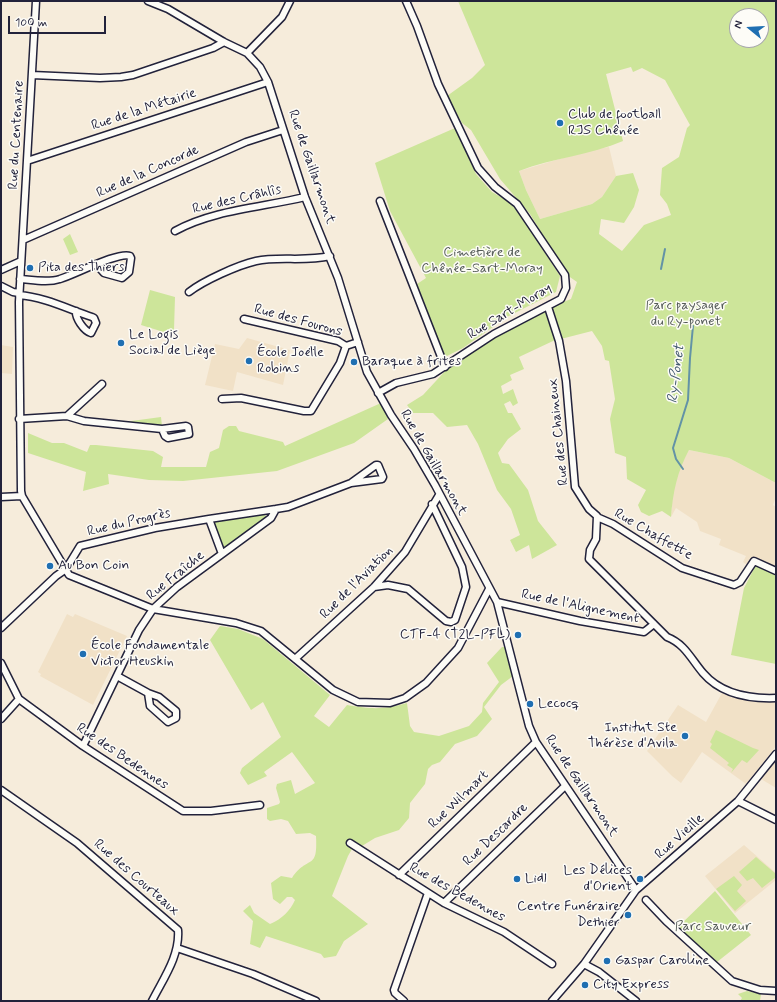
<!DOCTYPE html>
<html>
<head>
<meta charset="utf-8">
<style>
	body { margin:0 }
	#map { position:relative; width:777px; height:1002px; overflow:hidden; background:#f6ecdb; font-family:Mynerve,sans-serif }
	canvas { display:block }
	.frame { position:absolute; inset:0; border:2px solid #22223b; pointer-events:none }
	.north { position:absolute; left:729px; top:8px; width:40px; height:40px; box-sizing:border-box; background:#fdfcf7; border:1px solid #a5a5ac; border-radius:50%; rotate:288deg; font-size:11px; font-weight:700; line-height:16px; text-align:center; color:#22223b }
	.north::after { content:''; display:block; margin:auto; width:14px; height:18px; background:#1f6fb2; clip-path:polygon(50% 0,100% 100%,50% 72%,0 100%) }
	.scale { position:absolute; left:8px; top:16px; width:98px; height:18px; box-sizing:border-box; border:2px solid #22223b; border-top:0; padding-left:5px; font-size:12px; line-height:14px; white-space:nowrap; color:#22223b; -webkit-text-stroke:3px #fdfcf7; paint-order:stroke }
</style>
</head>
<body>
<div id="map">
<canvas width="777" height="1002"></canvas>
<div class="frame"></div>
<div class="north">N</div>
<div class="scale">100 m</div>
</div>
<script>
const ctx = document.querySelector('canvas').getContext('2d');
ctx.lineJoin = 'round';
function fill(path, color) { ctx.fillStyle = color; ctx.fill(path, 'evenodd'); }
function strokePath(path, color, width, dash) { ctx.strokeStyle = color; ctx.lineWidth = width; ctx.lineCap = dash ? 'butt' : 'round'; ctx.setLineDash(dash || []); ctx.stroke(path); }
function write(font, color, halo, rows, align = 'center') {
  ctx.font = font + ' Mynerve,sans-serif'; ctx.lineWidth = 3; ctx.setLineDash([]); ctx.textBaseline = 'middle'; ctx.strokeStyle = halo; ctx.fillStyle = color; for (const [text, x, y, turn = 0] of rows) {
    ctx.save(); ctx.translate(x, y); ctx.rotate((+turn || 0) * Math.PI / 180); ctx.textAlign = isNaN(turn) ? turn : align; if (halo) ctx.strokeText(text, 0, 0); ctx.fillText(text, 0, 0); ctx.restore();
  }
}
fill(new Path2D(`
	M609,147L616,176L602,197L592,204L540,219L526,190L519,171L586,151Z
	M247,338L290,350L283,385L237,372L233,391L205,385L215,344L239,349Z
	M1,345L13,347L12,374L1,373Z
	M689,450L729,458L776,483V497L773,505L776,507V569L751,558L747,565L743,562L746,556L719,545L721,539L700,531L697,522L676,508L671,517L673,492L679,468Z
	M67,614L73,617L75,614L127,636L93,705L40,676L41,674L38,672Z
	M722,693L733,698L776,701V745L774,749L746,784L702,752L681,783L672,776L647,751L678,705L706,722Z
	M776,761V788L761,779Z
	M744,845L776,873V880L735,913L705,876Z`), '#f1e1c7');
fill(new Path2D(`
	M458,1H776V483L729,458L689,450C677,472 673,492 671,517L662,511L649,516L641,512L638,505L646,490L627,479L626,457L615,453L610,419L615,399L609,361L605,360L602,346L592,331L553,341L519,357L524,369L510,375L512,380L501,386L503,394L513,389L518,403L513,406L510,401L504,404L508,413H512L521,429L508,439L498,453L502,463L509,464L528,490L538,521L557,545L532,559L529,545L516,552L510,540L520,535L511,509L497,490L478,444L467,425L447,427L433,413H413L407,405L423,395L447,369L496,336L553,306L571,299L577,282L567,275L530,214L500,179L471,130L462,123L447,96L472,78L485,65ZM737,16H761V40H737ZM631,67L633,72L642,68L665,80L690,125L687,128L679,157L662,168L660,195L667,204L671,215L644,225L622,251L599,234L601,219L624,223L634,207L639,190L633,173L616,176L602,197L592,204L540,219L526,190L519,171C552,158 591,155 623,141L606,74Z
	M455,128L476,174L492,192L513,204L560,276L556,292L507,317L463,348L445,357L417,284L426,278L390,211L375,163Z
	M70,234L78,252L70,255L63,239Z
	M150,290L175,297L174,330L170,334L141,325Z
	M381,403L388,419L354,443L277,471L183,481L149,480L108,474L109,484L83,491L86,472L28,453V433L52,443H64L87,452L90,445H96L153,451L163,457L161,467H206L210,452L219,448L223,430L229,426H236L239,431L283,442L285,446Z
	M161,417L162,426L124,422Z
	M264,514L267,517L225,548H222L214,524L215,522Z
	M756,565L776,575V664L731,655L744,588Z
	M220,626L238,629L263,639L330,695L314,716L329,727L347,705C371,709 383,710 407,703L410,726L414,732L439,736L469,726L482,712L483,703L499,682L487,663L502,647H505L513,676L501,685L484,707L492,719L477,736L455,744L440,762L432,765L428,769L425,784L410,803L409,818L399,830L375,838L362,846L356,842L348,856L332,896L368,924L344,941L336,956L324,958L321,954L266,936L260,948L250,944L253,921L243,911L250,905L254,913L270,924C282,919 290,911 295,900L292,897H287L280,904L273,899L271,883L281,876L292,878C308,854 318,872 316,836L310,833L296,834L288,821L281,819L270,821L267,819V808L279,804L280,802L276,788L277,784L291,780L295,794L315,783L292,752L264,772L267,776L248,785L240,773L242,768L281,737L263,702L251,710L210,640Z
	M716,730L753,748L759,750L747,763L742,760L731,773L733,769L727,765L729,763L710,748L712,744L710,742Z
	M756,857L776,874V877L762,888L753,878L747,881L739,872Z
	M734,876L742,885L737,891L746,901L735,911L716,889Z
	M715,891L751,935L717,962L677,928Z
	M747,991L761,994L760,1001H740L742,998L738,994Z`), '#cde59a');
strokePath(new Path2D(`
	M661,269L665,249
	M683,469L676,459L673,448L688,400L690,358L693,326`), '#6393a6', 2);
const street = new Path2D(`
	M36,1L19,302L21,491L22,496L69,575L153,609L236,623L261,631L333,690L358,702L390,703L405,698L426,683L458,648L489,589
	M148,1L168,9L224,42L247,53L260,67L268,82L305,197L338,278L367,372L391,415L414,449L435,485L497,602L529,726L536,742L636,890
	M247,53L282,17L290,1
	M32,75L100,78L121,77L133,75L213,48L224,42
	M27,161L268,82
	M380,201L445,367
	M175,231C212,210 264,207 305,197
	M23,240L246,142L283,130
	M1,270L21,261
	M20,279C33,280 48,283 60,279C74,275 119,251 130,256L131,258L129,272L122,278L104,273L96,264
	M1,286L13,292L19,293
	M189,292C203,281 238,265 256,261C279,256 305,262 330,256
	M19,295C44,297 68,309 92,317L94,318L96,323L91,333C84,331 75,318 76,311
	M548,307L559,341L566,381L575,487L589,509L597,516L596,539L590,550L589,559L667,637C685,644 691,659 703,673C721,694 750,699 776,698
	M244,319L338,341L346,346
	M378,393L396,383L433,374L494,334L561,299L566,288L565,275L517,204L495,187L478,168L438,84L417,26L406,1
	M222,399L241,398L304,411H311L340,363L346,346L358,342
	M67,416L102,384
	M19,419L67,416L84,421L162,429L165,436L168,438L189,434L188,427L186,426L162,429
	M1,497L22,496
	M276,509L288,507L351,483L376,465H378L383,477L382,479L351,483
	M597,517L613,524L682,568L734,585L740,582L754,561L776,571
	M374,587L388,585L408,589L446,621L451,622L455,620L466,587L462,567L432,504
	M497,602L580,621L644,632L654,624
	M1,628L56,576L66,569L80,546L155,528L209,519
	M295,659L374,587L405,552L439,495
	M1,663L19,699L83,746L183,811H211L260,805
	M117,676L148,693L159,697L176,711V718L168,722L150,706L148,693
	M1,719L19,699
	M83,746L139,630L153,609L177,587L271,518L276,509L209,519L222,554
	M1,790L77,843L178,930C180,956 163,979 152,1001
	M738,801L776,820
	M350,843L444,903L504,932L552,964
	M399,875L536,742
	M646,900L666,921L732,981L760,990L776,991
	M444,903L565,786
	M177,948L253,974L316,1001
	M584,964L599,972L636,1001
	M404,1001L395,993L394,990L428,893
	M552,1001L584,964L636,890L738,801L776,754`);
strokePath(street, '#22223b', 9);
strokePath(street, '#fdfcf7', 6);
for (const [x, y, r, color] of [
	[560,123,4,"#1f6fb2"],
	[30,268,4,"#1f6fb2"],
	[121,343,4,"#1f6fb2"],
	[249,361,4,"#1f6fb2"],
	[354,362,4,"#1f6fb2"],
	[50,566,4,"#1f6fb2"],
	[518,635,4,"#1f6fb2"],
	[83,654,4,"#1f6fb2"],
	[530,704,4,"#1f6fb2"],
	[685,736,4,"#1f6fb2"],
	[517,879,4,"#1f6fb2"],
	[640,879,4,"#1f6fb2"],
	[628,915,4,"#1f6fb2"],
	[607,961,4,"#1f6fb2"],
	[585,985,4,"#1f6fb2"]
]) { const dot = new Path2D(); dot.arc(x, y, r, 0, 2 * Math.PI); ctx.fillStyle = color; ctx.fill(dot); strokePath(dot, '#fdfcf7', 1.5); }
write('14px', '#22223b', '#fdfcf7', [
	["Rue de la Métairie",144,110,-18],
	["Rue du Centenaire",17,135,-87],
	["Rue de Gaillarmont",311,167,71],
	["Rue de la Concorde",148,172,-24],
	["Rue des Crâhlîs",237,200,-13],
	["Rue Sart-Moray",510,312,-31],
	["Rue des Fourons",298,321,15],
	["Rue des Chaineux",559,432,-96],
	["Rue de Gaillarmont",433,463,60],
	["Rue du Progrès",129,523,-13],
	["Rue Chaffette",653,535,30],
	["Rue Fraîche",176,576,-39],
	["Rue de l'Aviation",357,583,-45],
	["Rue de l'Alignement",580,607,12],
	["Rue des Bedennes",122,757,34],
	["Rue de Gaillarmont",581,786,56],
	["Rue Wilmart",459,800,-44],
	["Rue Descardre",496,835,-44],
	["Rue Vieille",680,837,-42],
	["Rue des Courteaux",136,878,41],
	["Rue des Bedennes",457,893,29]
]);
write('14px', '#22223b', '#fdfcf7', [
	["Club de football",568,115],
	["RJS Chênée",568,131],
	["Pita des Thiers",38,268],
	["Le Logis",129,335],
	["Social de Liège",129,351],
	["École Joëlle",257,353],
	["Robins",257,369],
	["Baraque à frites",362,362],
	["Au Bon Coin",58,566],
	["CTF-4 (T2L-PFL)",510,635,"right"],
	["École Fondamentale",91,646],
	["Victor Heuskin",91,662],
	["Lecocq",538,704],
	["Institut Ste",677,728,"right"],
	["Thérèse d'Avila",677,744,"right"],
	["Les Délices",632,871,"right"],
	["d'Orient",632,887,"right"],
	["Lidl",525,879],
	["Centre Funéraire",620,907,"right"],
	["Dethier",620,923,"right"],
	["Gaspar Caroline",615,961],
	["City Express",593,985]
], 'left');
write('14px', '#555c58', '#fdfcf7', [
	["Cimetière de",482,253],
	["Chênée-Sart-Moray",482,269],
	["Parc paysager",686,306],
	["du Ry-ponet",686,322],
	["Parc Sauveur",713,927]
]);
write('italic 15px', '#435a70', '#fdfcf7', [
	["Ry-Ponet",677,374,-83]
]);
</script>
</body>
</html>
